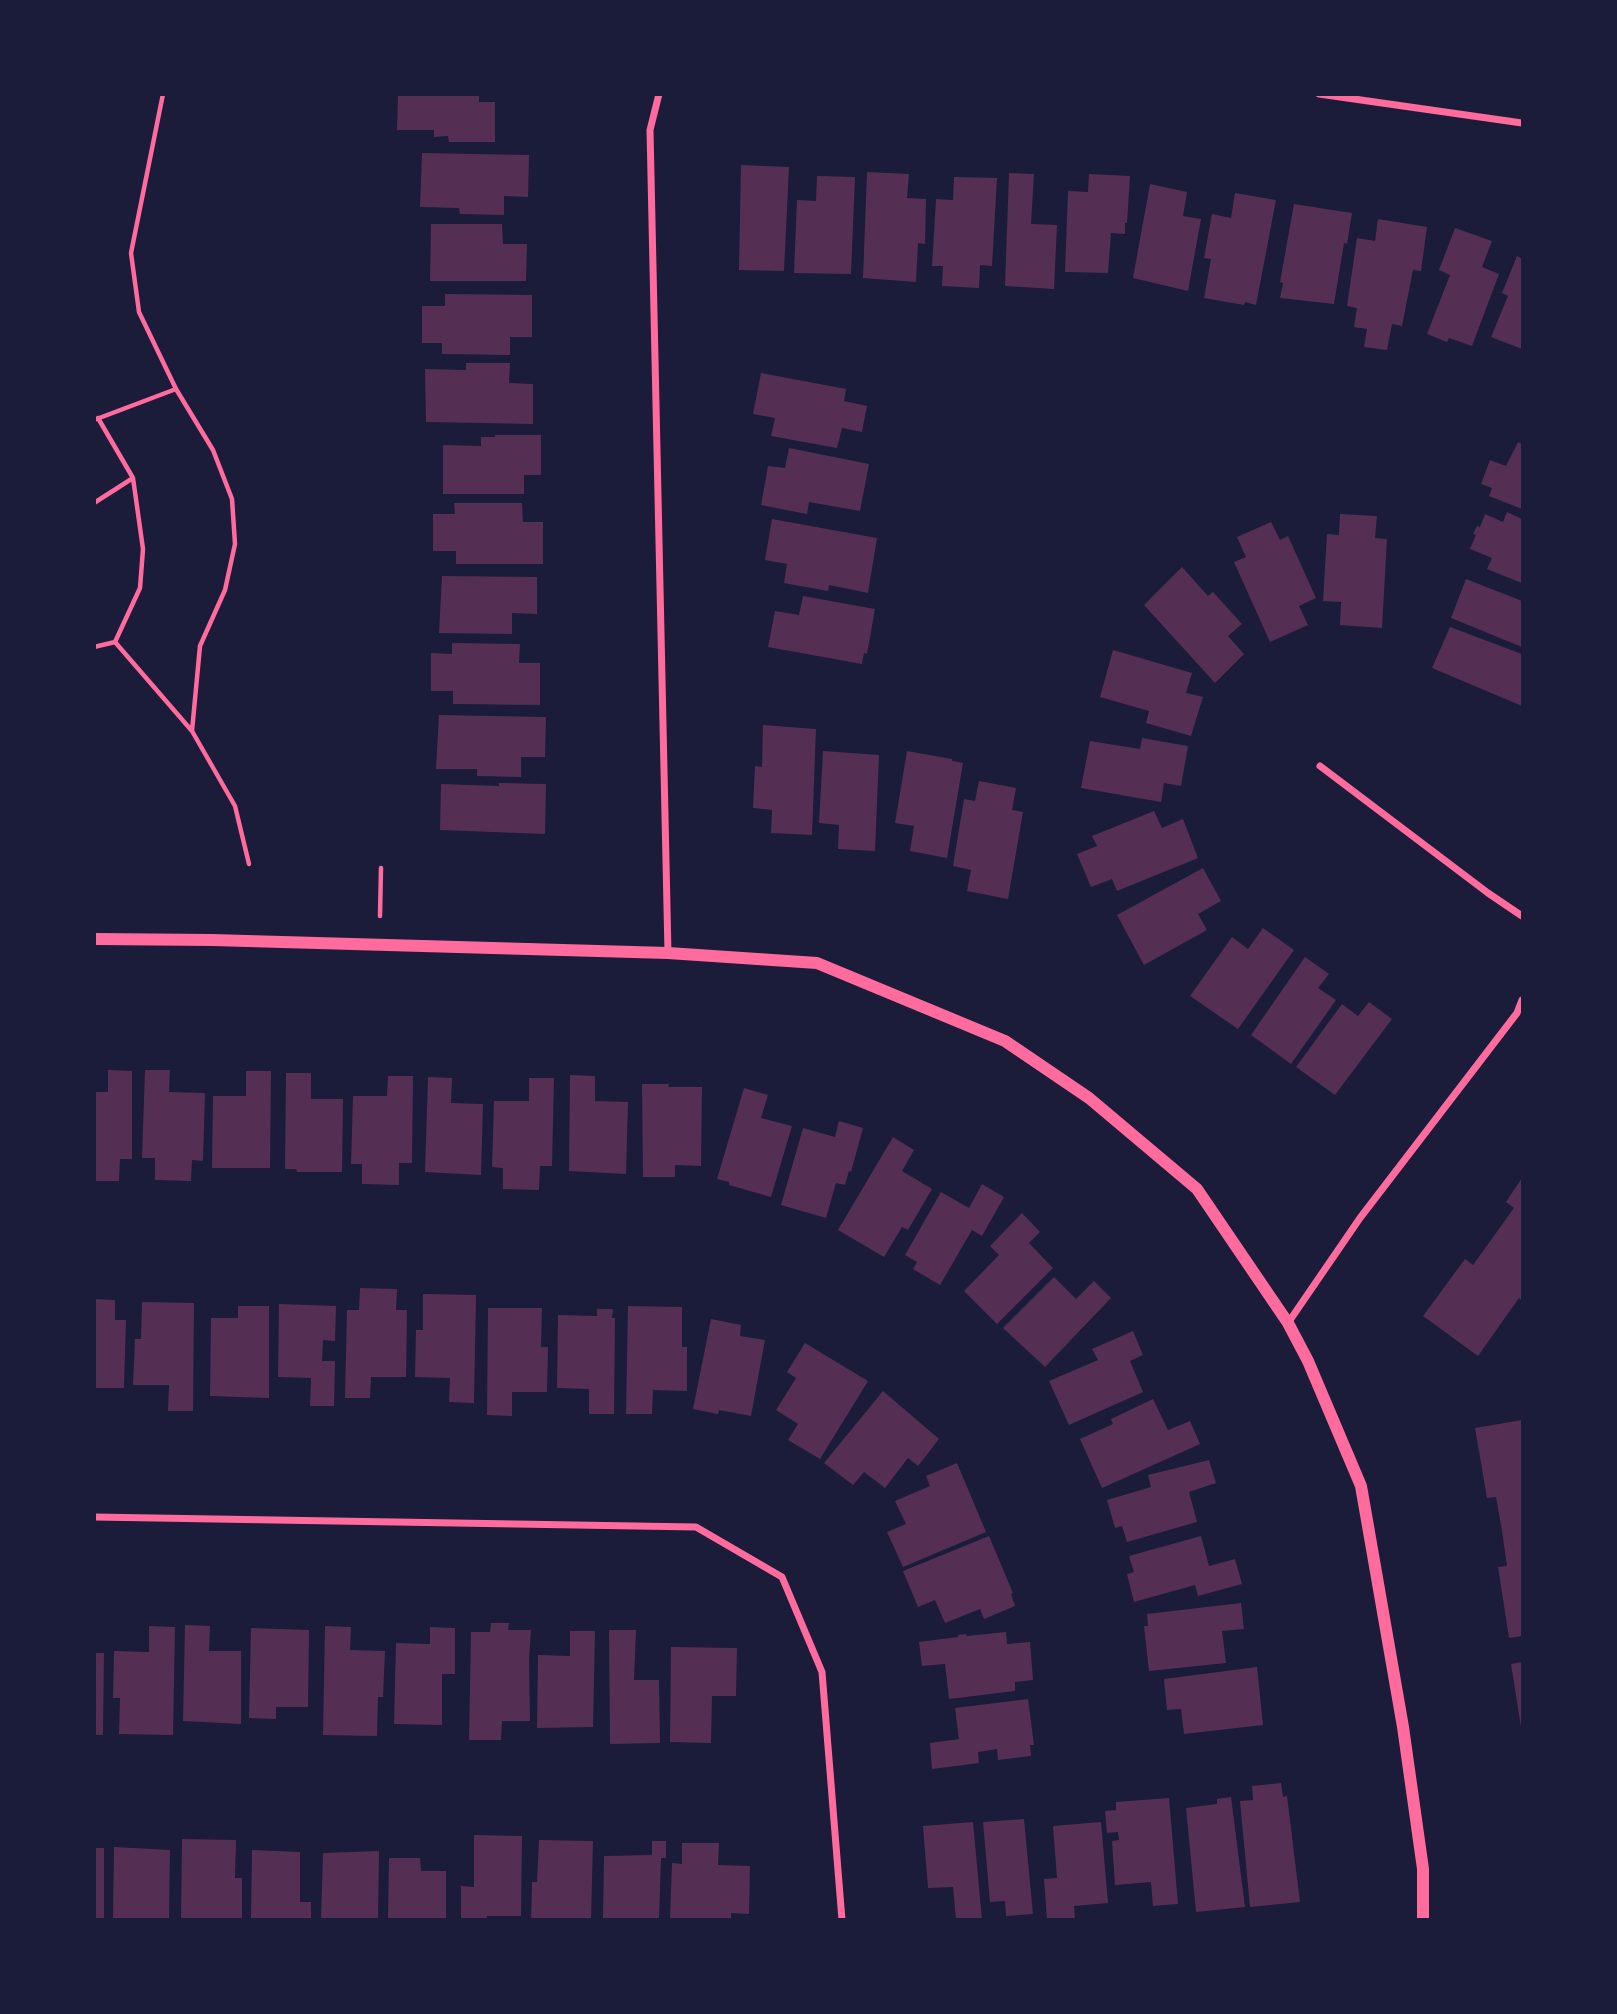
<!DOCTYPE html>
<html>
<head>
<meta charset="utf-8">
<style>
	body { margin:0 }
	#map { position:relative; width:1617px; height:2014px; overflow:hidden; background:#1b1b3a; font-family:"Alegreya Sans",sans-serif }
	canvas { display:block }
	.frame { position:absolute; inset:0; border:96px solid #1b1b3a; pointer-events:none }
</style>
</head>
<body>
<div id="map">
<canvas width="1617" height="2014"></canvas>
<div class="frame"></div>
</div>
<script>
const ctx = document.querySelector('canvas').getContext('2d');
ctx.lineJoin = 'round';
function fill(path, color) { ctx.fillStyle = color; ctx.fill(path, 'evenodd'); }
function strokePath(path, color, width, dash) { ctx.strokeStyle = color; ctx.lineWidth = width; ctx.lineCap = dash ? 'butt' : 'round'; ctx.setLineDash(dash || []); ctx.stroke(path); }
fill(new Path2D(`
	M398,94H479V102H495V142H449L448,136L434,137V130H397Z
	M422,153L529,155L528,197L504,196V215L460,214L459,208L420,207Z
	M741,165L789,167L784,271L739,270Z
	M867,172L909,174L907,198L926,199L925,244L918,243L916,282L863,278Z
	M1009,173L1034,174L1031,224L1057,225L1054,289L1005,286Z
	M1089,174L1130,176L1127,223H1125V234L1111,233L1108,273L1065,272L1068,191L1088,192Z
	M817,176L855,177L851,274L794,273L797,200L816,201Z
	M954,177L997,178L992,266L980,265L979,288L942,286L943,266H932L936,199L953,200Z
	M1150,184L1187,192L1183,216L1201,219L1188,291L1133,278Z
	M1235,193L1276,200L1256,305L1245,302L1244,305L1204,298L1211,259L1204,258L1212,214L1231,218Z
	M1294,204L1352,213L1347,244L1344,243L1334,304L1280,298L1283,283L1280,282Z
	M1378,219L1427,227L1421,271L1413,270L1402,326L1392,324L1387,350L1364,347L1367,329L1354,327L1357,308L1347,306L1357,238L1375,241Z
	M431,224H502L503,244H527L526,281H430Z
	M1455,228L1492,241L1482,267L1499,274L1472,346L1449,338L1447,342L1427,334L1450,275L1439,270Z
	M1517,256L1522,259V349L1491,337L1508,296L1502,293Z
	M445,294L532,295V337H510V355L442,354V343H422V306H445Z
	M466,363H510L509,383L533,384V424L426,422L425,369L466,370Z
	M761,373L846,389L844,401L867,406L862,432L842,428L837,448L771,436L775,418L753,414Z
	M495,435H541V475H524V494H443V445L481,446V437H495Z
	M1518,442L1522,444V509L1489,496L1492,488L1481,484L1490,460L1506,466Z
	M789,448L869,464L860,511L809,502L807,514L761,505L768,466L785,468Z
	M454,503H522L523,522H543V564H456V551H433V514H455Z
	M1507,512L1522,519V583L1487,569L1492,558L1470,549L1476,535L1473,534L1477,526L1480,527L1485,514L1503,522Z
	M1340,514L1377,516L1375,538L1387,539L1382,628L1340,625L1341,602L1323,601L1327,534L1339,535Z
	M772,519L877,538L868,593L829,585L828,591L784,583L787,564L765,560Z
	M1271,522L1280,540L1288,536L1316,598L1299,606L1308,625L1270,642L1234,562L1246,557L1237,537Z
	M1182,567L1208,596L1213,592L1242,624L1228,636L1244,654L1215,683L1144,605Z
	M442,576L537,577V614L512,613V634L439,633Z
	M1466,579L1522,601V647L1451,618Z
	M803,596L875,609L867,654L864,653L862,664L768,647L775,611L799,615Z
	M1450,627L1522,654V706L1432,668Z
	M452,643L520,644L519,663H540V705L453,704V691H431V653L452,654Z
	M1113,650L1192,673L1186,693L1203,697L1191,736L1146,723L1149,711L1100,697Z
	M439,715L546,717L545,757H521V777L477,776V769H436Z
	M763,725L816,729L812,835L771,833L772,810L753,808L755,766L762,767Z
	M1142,738L1188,746L1181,786L1164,783L1161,802L1081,788L1090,741L1140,749Z
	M823,751L879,755L875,851L838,849L839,825L819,823Z
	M907,751L952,759V761L963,763L947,858L910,851L914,826L895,823Z
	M979,781L1016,788L1012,810L1023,812L1008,899L967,891L971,870L953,866L964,799L975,801Z
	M499,783L546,784L545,834L440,830L441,784L499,786Z
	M1154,811L1162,828L1183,819L1198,858L1117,891L1112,879L1091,887L1077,854L1097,846L1092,836Z
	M1203,868L1221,901L1198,914L1207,930L1144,965L1117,915Z
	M1263,928L1294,950L1238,1029L1190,996L1232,937L1248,949Z
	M1305,957L1329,974L1318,988L1336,1000L1291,1064L1251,1035Z
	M1369,1002L1392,1019L1335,1095L1296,1067L1342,1004L1358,1016Z
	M108,1070L132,1071V1159H120L119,1181H94V1092H108Z
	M145,1070H170L169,1092L205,1093L203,1161L192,1160L191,1181L155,1180V1158H142Z
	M246,1071H271L270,1168H212L213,1096H246Z
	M286,1073H311V1099H343L342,1172H297L296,1169H285Z
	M570,1075L595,1076V1101L628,1102L626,1174L569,1171Z
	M388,1076H413L412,1163H399V1185L362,1184V1164H351L353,1096H387Z
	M428,1077L452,1078L451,1103L483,1104L481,1175L425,1172Z
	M529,1078H554L552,1166H540L539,1190L503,1189V1168L492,1167L494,1101H529Z
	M642,1084H669L668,1087H702L701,1166L675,1165V1177H643Z
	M744,1088L768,1095L761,1118L792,1126L771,1197L729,1185V1182L717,1179Z
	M839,1121L863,1128L851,1172L849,1171L845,1185L836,1183L826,1218L781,1205L803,1128L835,1137Z
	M893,1137L914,1150L902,1171L932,1189L908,1230L902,1227L884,1257L838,1230Z
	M1522,1178V1301L1519,1298L1478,1356L1423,1316L1465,1259L1473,1265L1514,1208L1506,1202Z
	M982,1184L1004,1197L982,1236L972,1230L940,1285L913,1269L917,1262L905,1255L941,1192L969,1208Z
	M1022,1213L1040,1232L1029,1243L1053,1268L997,1324L964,1291L999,1255L990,1246Z
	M1054,1277L1076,1299L1094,1281L1111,1298L1045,1367L1003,1328Z
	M360,1288L397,1289L396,1310H407L406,1377H371L370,1398H345L347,1310H359Z
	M423,1294L476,1295L474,1403L449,1402L450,1378L415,1377L416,1330H423Z
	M94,1299L115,1300V1320H126L124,1388H94Z
	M142,1302L194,1303L193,1411H168L169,1385H133L135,1339H141Z
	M279,1304L336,1306L335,1341L323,1340L322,1361H335L334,1406H310L311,1378L278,1377Z
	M238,1306H269V1398L210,1396L211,1318H238Z
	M628,1306L682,1307V1347H687V1391L653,1390L652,1414H626Z
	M488,1308H542L541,1347H548L547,1392H512V1416L487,1415Z
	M597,1309H613L612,1318H615L614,1414H589V1389L557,1388L558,1315L597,1316Z
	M711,1319L741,1325L740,1336L765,1340L751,1416L719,1410L718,1414L693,1409Z
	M1133,1331L1143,1355L1130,1361L1143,1392L1069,1425L1049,1381L1098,1360L1092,1349Z
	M805,1343L868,1381L820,1459L788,1440L798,1424L776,1410L796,1378L787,1372Z
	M883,1391L939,1439L918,1466L908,1458L885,1488L864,1472L853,1485L824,1463Z
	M1153,1399L1168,1430L1190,1421L1200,1444L1102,1488L1080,1439L1113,1424L1111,1419Z
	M1522,1420V1636L1509,1638L1498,1567L1507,1566L1502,1531L1496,1497L1487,1498L1475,1428Z
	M1209,1460L1216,1483L1189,1492L1197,1522L1127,1542L1122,1526L1115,1528L1107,1500L1151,1487L1148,1475Z
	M957,1463L986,1532L903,1567L887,1532L906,1524L895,1501L930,1486L926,1476Z
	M989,1536L1013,1593L1011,1594L1015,1606L984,1619L980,1609L945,1623L935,1600L918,1607L903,1571Z
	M1201,1536L1209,1566L1235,1559L1242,1584L1198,1596L1195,1585L1134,1602L1127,1574L1134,1572L1129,1556Z
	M1241,1603L1244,1629L1222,1631L1226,1663L1149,1671L1144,1626H1148L1147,1614Z
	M491,1623H509L508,1630H531L529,1659L530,1721H502L501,1740H469L471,1632H490Z
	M185,1625L210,1626L209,1651H241V1724L183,1721Z
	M149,1626L175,1627L173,1735L119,1734L120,1698H113L114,1651L149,1652Z
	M325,1626L351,1627L350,1650L385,1651L383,1697H378L377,1736L323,1735Z
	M430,1627L455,1628V1674H442V1725L394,1724L396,1643L430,1644Z
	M251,1628L309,1630L308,1707H276V1719L249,1718Z
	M609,1630H636L634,1680H659L660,1743L610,1744Z
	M570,1631H595L593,1727L537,1728L538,1655L570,1656Z
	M1006,1632L1007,1644L1030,1642L1033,1680L1015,1682V1691L949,1699L945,1664L922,1666L919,1642L958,1637V1635L966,1634L967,1636Z
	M671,1647L737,1648L736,1696H712L711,1743L670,1742Z
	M94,1653H104L103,1735H94Z
	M1522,1662V1727H1521L1511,1664Z
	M1257,1667L1263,1725L1184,1734L1181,1709L1167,1710L1164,1679Z
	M1028,1699L1034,1745H1030L1031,1756L998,1760L997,1749L978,1752L979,1763L932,1769L930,1743L959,1739L955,1708Z
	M1281,1783L1283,1797L1287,1796L1300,1902L1250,1907L1240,1801L1253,1800L1252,1786Z
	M1231,1797L1245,1907L1196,1912L1186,1808L1217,1804V1799Z
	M1169,1798L1178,1904L1153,1906L1151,1882L1115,1885L1112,1841L1119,1840L1118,1832L1107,1833L1105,1811L1116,1810V1802Z
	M1024,1819L1033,1914L1006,1916L1005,1901L990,1902L983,1822Z
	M973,1822L982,1920H956L953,1887L928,1888L923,1826Z
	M1101,1822L1108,1903L1074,1906L1075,1920H1047L1044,1879L1057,1878L1053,1826Z
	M474,1835L522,1836L521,1916H487V1920H461V1886L474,1887Z
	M182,1839L236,1840L235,1878H242V1920H181Z
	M539,1840L593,1841L591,1920H531L532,1882H537Z
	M652,1841H666V1858H661L659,1920H603L604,1856L652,1855Z
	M682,1843H719L718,1865L750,1866L749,1914L731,1913V1920H670L672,1863L682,1864Z
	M114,1847L170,1850L169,1920L113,1919Z
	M94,1848H104V1920H94Z
	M252,1850L300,1852V1902H311V1920H251Z
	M379,1851L378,1920H321L323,1853Z
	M389,1858H420L421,1871H446V1920H388Z`), '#542f53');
strokePath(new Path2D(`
	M163,94L131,253L139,312L176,389L213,450L232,499L235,544L225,590L200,646L192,731L235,806L249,864
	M98,418L133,478L143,549L140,588L115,642
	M94,420L176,389
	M94,503L133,478
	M94,647L115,642L192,731
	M380,916L381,868`), '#ff6b9d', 4.5);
strokePath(new Path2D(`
	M659,94L650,130L668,953
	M1319,94L1522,123
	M1320,766L1488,893L1522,916
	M1288,1323L1360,1218L1517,1013L1522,1000
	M94,1517L696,1527L782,1577L822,1672L842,1920`), '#ff6b9d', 7);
strokePath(new Path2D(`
	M94,939L212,940L668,953L817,963L1005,1041L1089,1098L1197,1189L1288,1323L1308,1361L1361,1486L1403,1727L1423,1869V1920`), '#ff6b9d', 12);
</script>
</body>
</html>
